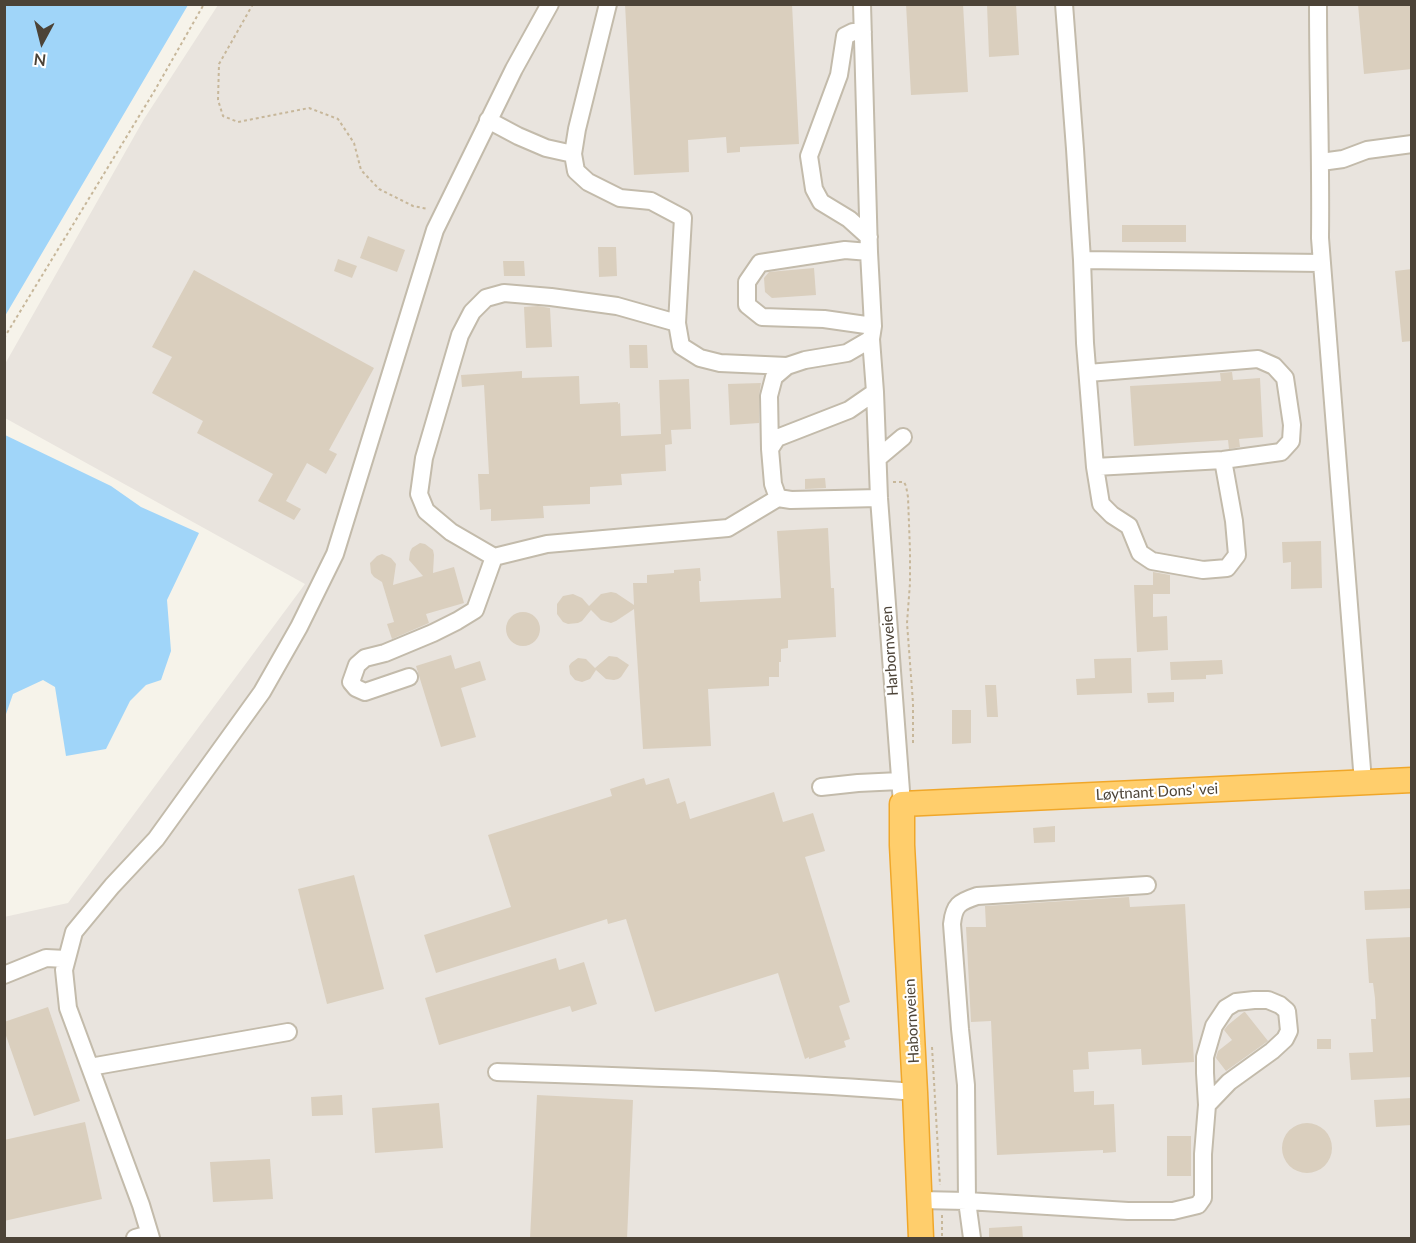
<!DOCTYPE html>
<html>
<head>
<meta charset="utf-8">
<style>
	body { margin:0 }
	#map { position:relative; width:1416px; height:1243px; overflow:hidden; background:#f6f3ea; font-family:Lato,sans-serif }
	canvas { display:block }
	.frame { position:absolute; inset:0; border:6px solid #4c4337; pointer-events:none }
	.north { position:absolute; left:12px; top:12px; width:60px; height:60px; -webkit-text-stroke:4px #fff; paint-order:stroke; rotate:187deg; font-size:16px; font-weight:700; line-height:24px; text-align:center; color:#4c4337 }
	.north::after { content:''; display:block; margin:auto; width:21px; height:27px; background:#4c4337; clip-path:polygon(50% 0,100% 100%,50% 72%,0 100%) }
</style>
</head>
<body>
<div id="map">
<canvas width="1416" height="1243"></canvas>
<div class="frame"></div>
<div class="north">N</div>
</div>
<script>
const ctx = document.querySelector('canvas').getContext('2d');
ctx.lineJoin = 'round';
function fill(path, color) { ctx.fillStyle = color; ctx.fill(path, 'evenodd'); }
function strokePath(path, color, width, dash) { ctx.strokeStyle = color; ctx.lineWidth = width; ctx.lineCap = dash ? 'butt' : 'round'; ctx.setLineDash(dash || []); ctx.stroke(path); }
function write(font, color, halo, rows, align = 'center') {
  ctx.font = font + ' Lato,sans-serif'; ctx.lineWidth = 4.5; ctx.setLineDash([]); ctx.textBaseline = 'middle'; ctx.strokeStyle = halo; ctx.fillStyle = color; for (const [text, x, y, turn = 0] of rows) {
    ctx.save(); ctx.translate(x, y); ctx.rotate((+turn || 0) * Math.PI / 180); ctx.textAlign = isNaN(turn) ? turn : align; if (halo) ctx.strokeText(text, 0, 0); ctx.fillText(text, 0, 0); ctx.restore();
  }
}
fill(new Path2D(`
	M218,5H1411V1238H5L4,917L68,903L305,584L5,418V364L144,119Z`), '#e9e4de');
fill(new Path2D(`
	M5,4L188,5L5,316L4,5Z
	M5,435L111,486L141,507L199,533L167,600L171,651L161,680L146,685L130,701L106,749L66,756L55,687L43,680L13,694L5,717Z`), '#a0d5f9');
fill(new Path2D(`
	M625,4H792L799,144L740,147V152L727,153L726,137L688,140L689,172L634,175Z
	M906,4H963L968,92L911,95Z
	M987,4H1016L1019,55L989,57Z
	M1358,4H1412V69L1364,74Z
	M1122,225H1186V242H1122Z
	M368,236L405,250L397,272L360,258Z
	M598,247H616L617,276L599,277Z
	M338,259L357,266L352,278L334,271Z
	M503,261H524L525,276H504Z
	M814,268L816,295L772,298L765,292L764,278L769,272Z
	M1412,269V341L1402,342L1395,271Z
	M194,270L374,368L329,450L337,454L326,474L307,463L286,501L301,509L294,520L258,501L273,474L197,433L203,421L152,393L172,357L152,347Z
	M538,306L550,308L552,347L526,348L524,307Z
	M629,345H647L648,368H630Z
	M522,371V378L579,376L580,404L618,402V404L620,403L621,436L661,434L659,380L689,379L691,429L671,430L672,444L665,445L666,471L621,474L622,485L590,487V504L543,506L544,518L491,521V509L480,510L478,474H489L484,385L462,387L461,375Z
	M1232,372L1233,380L1260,378L1263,437L1239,439L1240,447L1229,449L1228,440L1134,446L1130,386L1221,381L1220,373Z
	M761,383L759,396V423L730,425L728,384Z
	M825,478L826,488L805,489V479Z
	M828,528L831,588H834L836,637L788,640V648L781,649V662H779V677H769V686L708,689L711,746L643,749L634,609L616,621L611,623L601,620L591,610L582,621L578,623L568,624L563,622L557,614V604L563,596L573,594L582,598L589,606L601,594L611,592L616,593L634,605L633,583H647V575L674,573V570L700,568L701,581H699L700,602L781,598L777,531Z
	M1321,541L1322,588L1291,589V562L1283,563L1282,542Z
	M420,543L425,544L433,550L434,555L433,573L454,567L464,603L426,614L429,623L392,639L387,624L394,622L382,582L374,577L371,573L370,563L377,556L382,554L391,558L396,564L393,585L423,576L409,560L410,552L412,548Z
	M1153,572L1170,575V594H1153Z
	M1134,585H1153V617L1167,616L1168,650L1137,652Z
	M506 629a17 17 0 1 1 34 0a17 17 0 1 1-34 0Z
	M451,655L455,669L480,661L486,680L461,688L476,737L441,747L416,666Z
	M609,656L617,657L629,665L621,677L618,679L614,680L606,679L596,670L590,679L582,682L575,680L570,674L569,666L571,663L578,658L586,659L595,668Z
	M1131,658L1132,693L1077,695L1076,679L1095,678L1094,659Z
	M1222,660L1223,674L1206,675V679L1171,680L1170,662Z
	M985,685H996L998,717H987Z
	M1174,692V702L1148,703L1147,693Z
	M952,710H971V743L952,744Z
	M644,778L646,785L669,778L677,804L685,801L690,819L774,792L783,822L813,813L825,851L805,857L850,1002L839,1006L850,1039L844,1041L846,1047L809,1059V1057L805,1059L778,973L655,1012L626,919L608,924L607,919L436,973L424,935L511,907L488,835L612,796L610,789Z
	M1055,826V842L1034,843L1033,828Z
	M354,875L384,989L327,1004L298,889Z
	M1412,889V908L1365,910L1364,891Z
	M1129,897L1130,907L1185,904L1194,1062L1142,1065L1141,1049L1088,1052L1089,1069L1073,1070L1074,1092L1094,1091V1105L1114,1104L1116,1152L1103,1153V1150L997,1155L991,1021L971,1022L966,927H986L985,906Z
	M1412,937V1077L1351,1080L1349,1053L1373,1052L1371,1019H1376L1375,998L1373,983H1369L1366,939Z
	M556,958L559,970L584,962L597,1004L572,1012L570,1006L439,1045L425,998Z
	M48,1007L80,1101L34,1116L4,1030V1022Z
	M1244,1012H1245L1268,1041L1226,1071L1216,1058L1218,1051L1232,1040L1224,1030L1228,1025Z
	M1317,1039H1331V1049H1317Z
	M342,1095L343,1115L312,1116L311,1097Z
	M537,1095L633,1100L627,1239H530Z
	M1412,1098V1125L1376,1127L1374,1100Z
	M439,1103L443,1148L375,1153L372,1108Z
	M85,1122L102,1199L4,1221V1140Z
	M1282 1148a25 25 0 1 1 50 0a25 25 0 1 1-50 0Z
	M1167,1136H1191V1176H1167Z
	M270,1159L273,1199L213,1202L210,1162Z
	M1022,1226L1023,1239H989V1228Z`), '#dacfbe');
const minor = new Path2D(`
	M608,4L577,129L573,154L576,171L588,182L620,198L651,201L683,218L677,323L681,346L700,358L720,363L787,366
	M862,4L869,252L873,326L871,339L875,392L849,410L777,438L770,449L773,484L778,498L791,500L879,498
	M1064,4L1075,149L1082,260L1085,343L1095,467L1101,504L1112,515L1129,526L1140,553L1152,561L1203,570L1227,568L1237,555L1234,521L1223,460
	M1318,4C1318,82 1321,160 1320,238L1363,782
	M863,32H853L845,36L839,75L809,156L814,189L821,202L849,219L869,237
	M488,120L518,136L546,148L573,154
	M1321,162L1343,159L1367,150L1412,144
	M869,252L845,250L760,263L747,282V305L762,317L824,319L873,326
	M1082,260L1322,263
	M1088,373L1258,359L1274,366L1285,378L1292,425L1291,441L1281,452L1223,460L1095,467
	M875,392L879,498L902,804
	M770,449L769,396L774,377L787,366L805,360L847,353L871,339
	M878,458L903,437
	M494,557L451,532L426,511L419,494L424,458L460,335L472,312L486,298L504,293L551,297L617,306L677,323
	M409,677L365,692L356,688L351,682L357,665L365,658L385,653L433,633L457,621L475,610L494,557L547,544L728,528L778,498
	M821,787L858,783L900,781
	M4,975L46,958L66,959
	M90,1067L288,1032
	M497,1072C637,1077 776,1081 915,1092
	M920,1200L967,1201L1128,1211H1173L1198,1205L1203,1198V1154L1207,1105L1205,1073V1057L1214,1026L1226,1008L1236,1002L1254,1000H1268L1280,1005L1287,1011L1289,1031L1285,1039L1272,1051L1229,1082L1207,1105
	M135,1238L149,1234
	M151,1238L141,1205L68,1008L64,970L74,932L112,886L156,839L262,692L299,627L335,554L435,230L514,69L550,4
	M972,1238L967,1201L966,1085L960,1029L952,924C954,905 959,902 977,896L1147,885`);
const highway = new Path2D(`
	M921,1238L915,1092L902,845V804L1412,780`);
strokePath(minor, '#c3bbab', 20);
strokePath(highway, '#f0a72a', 27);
strokePath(new Path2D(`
	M253,4L219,64L218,100L223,116L238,122L309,108L338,119L354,143L361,170L379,189L413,206L428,209
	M4,338L155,90L204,4
	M893,482H904L906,486L908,497L910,551V583L907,623L913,703V743
	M932,1047L940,1185
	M942,1215V1238`), '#c7b79a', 2, [3, 3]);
strokePath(minor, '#fff', 16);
strokePath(highway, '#ffce6c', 24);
write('15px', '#4c4337', '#fff', [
	["Harbornveien",890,651,-94],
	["Løytnant Dons' vei",1157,792,-3],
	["Habornveien",912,1021,-93]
]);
</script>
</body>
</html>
